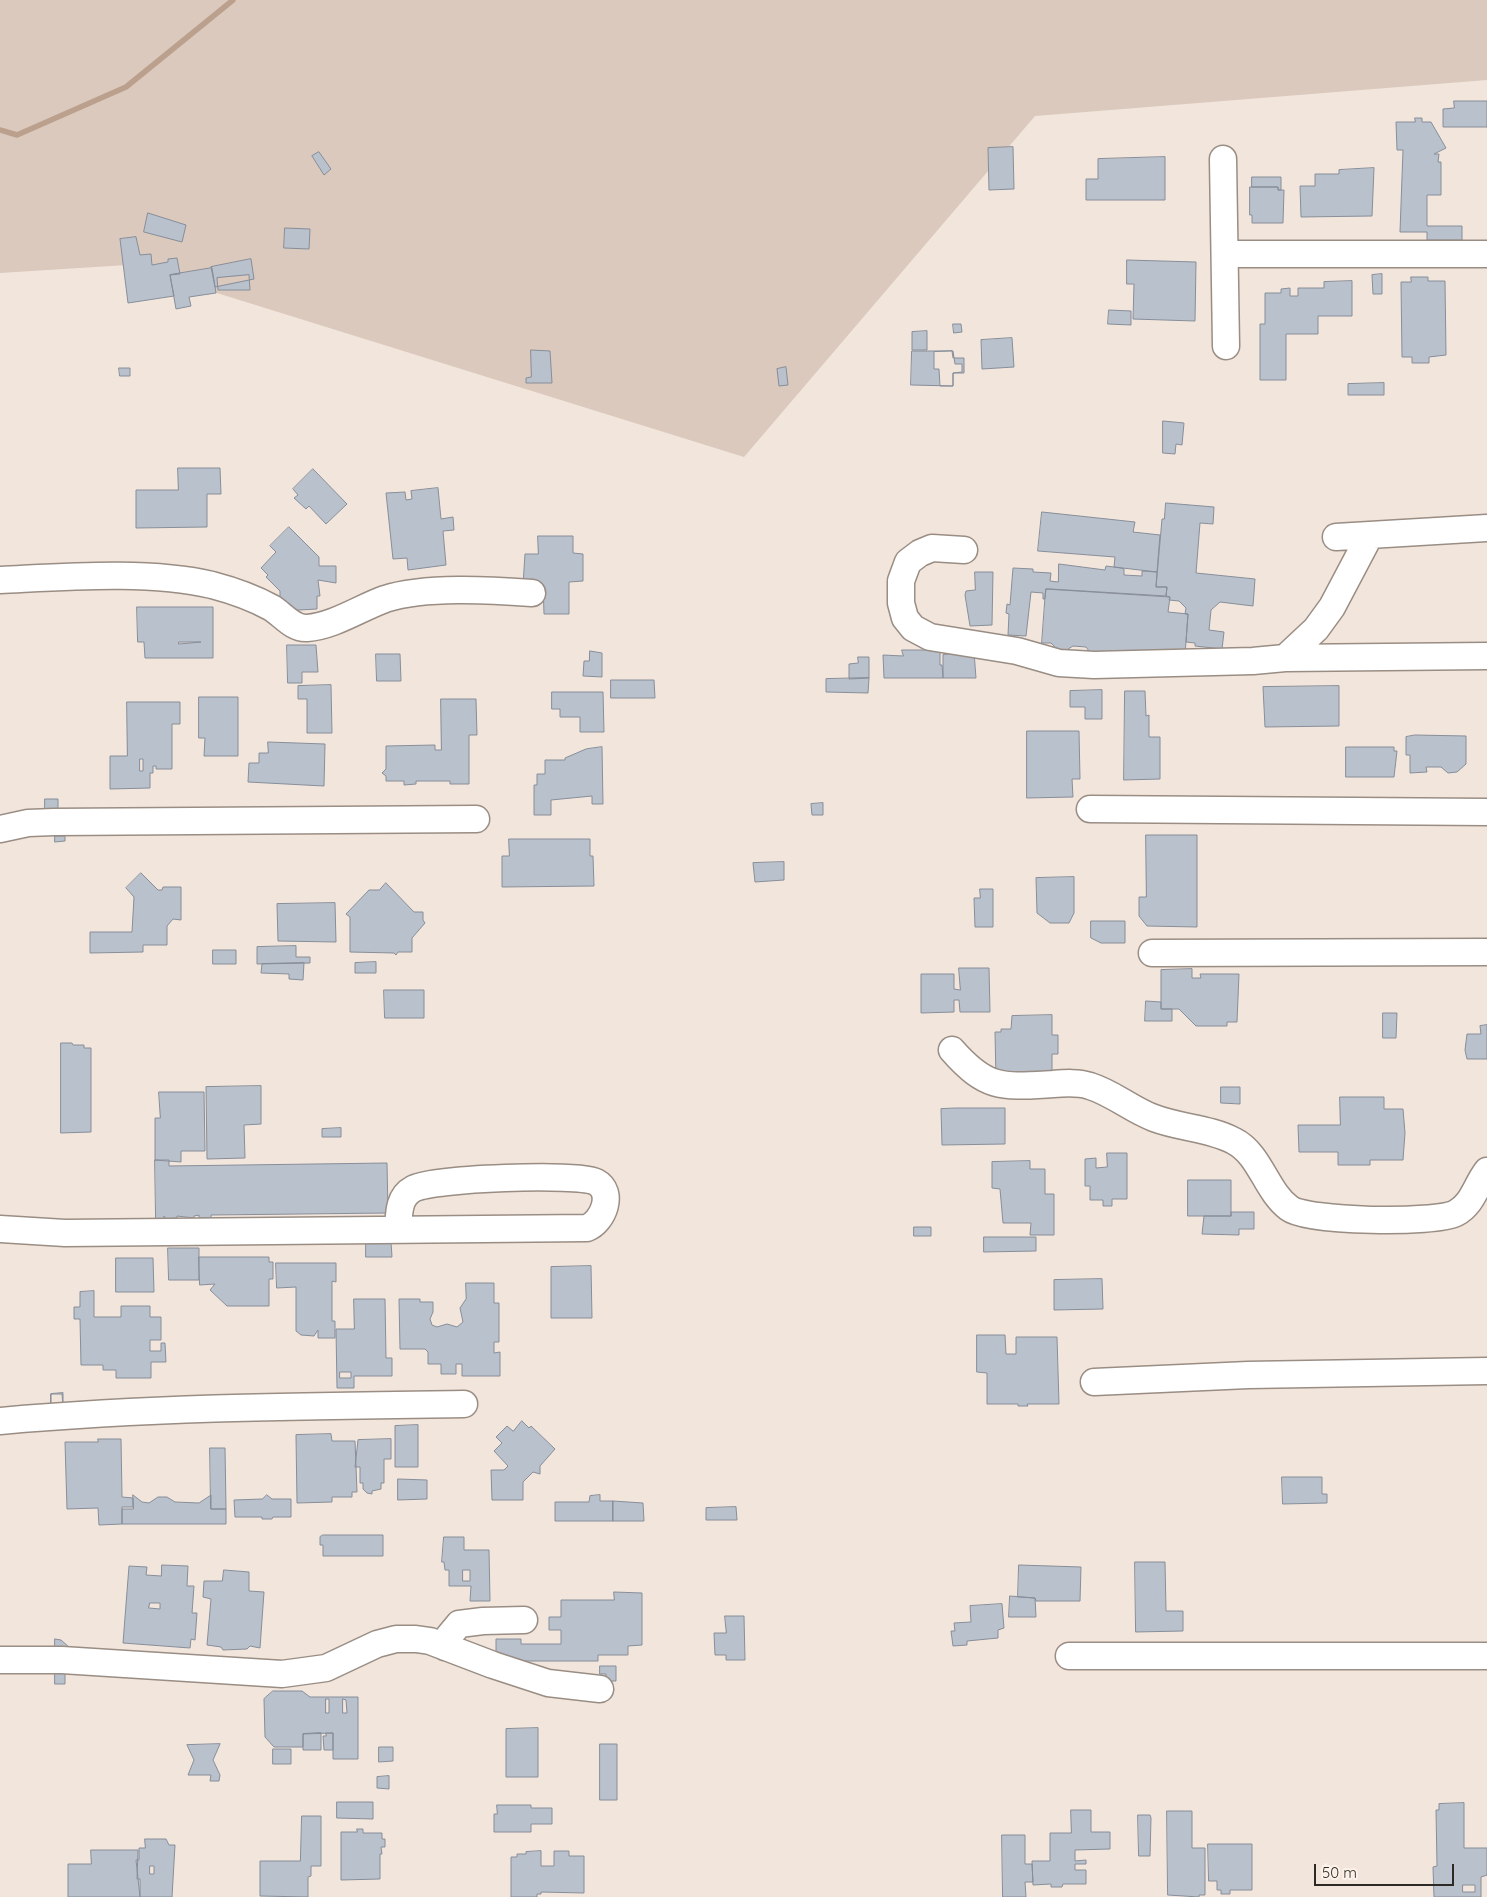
<!DOCTYPE html>
<html>
<head>
<meta charset="utf-8">
<style>
	body { margin:0 }
	#map { position:relative; width:1487px; height:1897px; overflow:hidden; background:#f2e5dc; font-family:Quicksand,sans-serif }
	canvas { display:block }
	.scale { position:absolute; left:1314px; top:1864px; width:140px; height:22px; box-sizing:border-box; border:2px solid #2d2925; border-top:0; padding-left:6px; font-size:15px; line-height:18px; white-space:nowrap; color:#2d2925; -webkit-text-stroke:4px #fdf3eb; paint-order:stroke }
</style>
</head>
<body>
<div id="map">
<canvas width="1487" height="1897"></canvas>
<div class="scale">50 m</div>
</div>
<script>
const ctx = document.querySelector('canvas').getContext('2d');
ctx.lineJoin = 'round';
function fill(path, color) { ctx.fillStyle = color; ctx.fill(path, 'evenodd'); }
function strokePath(path, color, width, dash) { ctx.strokeStyle = color; ctx.lineWidth = width; ctx.lineCap = dash ? 'butt' : 'round'; ctx.setLineDash(dash || []); ctx.stroke(path); }
fill(new Path2D(`
	M0,0H1487V80L1035,116L744,457L127,265L0,273Z`), '#dac9bc');
strokePath(new Path2D(`
	M0,130L17,135L126,87L233,0`), '#bba08d', 5.5);
const building = new Path2D(`
	M1454,101H1487V127H1443V109L1454,108Z
	M1415,118H1422V122H1431L1446,148L1434,154H1439L1438,162H1441V195H1427V226H1462V240H1427V232H1400L1403,150H1397L1396,122H1415Z
	M1013,147L1014,189L989,190L988,148Z
	M319,152L331,169L324,175L312,156Z
	M1165,157V200H1086V179H1098V159Z
	M1374,168L1372,216L1301,217L1300,186H1315V174H1339V170Z
	M1252,177H1281V190H1278V187H1252Z
	M1250,187H1278V190H1284L1283,223H1252V215H1250Z
	M148,213L186,225L182,242L144,232Z
	M285,228L310,229L309,249L284,248Z
	M136,237L140,255L151,254L152,265L168,262V259L177,258L180,274L170,275L174,296L128,303L120,239Z
	M251,259L254,279L215,287L211,267Z
	M1127,260L1196,262L1195,321L1133,319L1134,284H1127Z
	M212,268L216,293L189,297L191,306L176,309L170,275Z
	M1382,274V294H1373L1372,275Z
	M249,275L250,290H218L217,278Z
	M1411,277H1428V281H1445L1446,355L1429,357V363H1412V357H1402L1401,282H1411Z
	M1352,281V316H1318V334H1286V380H1260V324H1265V293H1281V289L1290,288V296H1298V288H1324V282Z
	M1109,310L1131,311V325L1108,324Z
	M953,324H961L962,332L954,333Z
	M927,331V350H912V332Z
	M1012,338L1014,367L982,369L981,340Z
	M531,350L550,351L552,383H526V378L531,377Z
	M912,351H953L955,364H962V372L953,373V386L911,385Z
	M952,351L953,358H964V373H953V386H940L939,369H934V352Z
	M786,367L788,385L779,386L777,369Z
	M119,368H130V376H120Z
	M1384,383V395H1348V384Z
	M1163,421L1184,423L1182,445L1176,444L1175,454L1163,453Z
	M178,468H220L221,494H207V527L136,528V490H178Z
	M313,469L347,504L326,524L309,506L306,509L294,498L298,495L293,489Z
	M438,488L441,519L453,517L454,530L443,531L446,565L408,570L407,558L393,559L386,493L405,492L406,500L412,499L411,491Z
	M1166,503L1214,507L1213,524L1200,523L1196,573L1255,579L1253,606L1220,602L1211,610L1209,630L1224,632L1222,649L1195,646V643L1186,642L1188,614H1185L1186,608L1179,601L1169,600L1170,597L1166,596L1167,587H1156L1162,519H1164Z
	M1042,512L1135,522L1133,532L1160,535L1157,572L1114,567L1115,557L1038,551Z
	M289,527L319,557V566H336V583L318,580L320,596H317V609L280,611V591L266,577L268,575L261,568L276,552L270,546Z
	M538,536H573V553L583,554V581L569,582V614H544L543,584L523,585L525,554H538Z
	M1059,564L1105,570L1106,566L1121,568L1124,569V575L1142,576V571L1157,572L1156,587H1167L1166,596L1050,589H1046L1045,599H1043V593L1031,592L1026,636L1008,635L1009,614L1006,613L1007,604L1010,605L1013,568L1033,569V572L1051,573L1050,581L1058,582Z
	M975,572H993L992,625L970,626L965,595L966,591L975,590Z
	M1046,589L1170,597L1168,612L1188,614L1185,655H1092L1086,647L1073,646L1065,651L1058,650L1051,643H1042Z
	M137,607H213V658H145L144,642H138ZM179,642H201L179,644Z
	M287,645H316L318,672H302V683H288Z
	M902,650H940V665H942L943,678H884L883,655L903,656Z
	M590,651L602,653V677L583,676L584,661H589Z
	M974,652L976,678H943V655Z
	M376,654H400L401,681H377Z
	M858,657H869V678L849,679V664L858,663Z
	M869,678L868,693L826,692V679Z
	M611,680H654L655,698H611Z
	M331,685L332,733H307V699H298V686Z
	M1339,686V726L1265,727L1263,687Z
	M1102,690V719H1085V707H1070V691Z
	M1125,691H1145L1146,716L1149,715V737H1160V779L1124,780Z
	M552,692H603L604,732H580V717H560V709H552Z
	M199,697H238V756H204L205,738H199Z
	M441,699H476L477,735H469V784H450V781H416V784L404,785V781H386V776L382,773L386,769V746L435,745V750H441Z
	M127,702H180V724H172V769H156V766H153V773H150V788L110,789V756H127ZM140,759H143V771H140Z
	M1027,731H1079L1080,779H1072L1073,797L1027,798Z
	M1415,735L1466,736V764L1457,772L1448,773L1441,767H1426L1427,772L1410,773V755H1406V737Z
	M268,742L325,744L324,786L248,782L249,763H259V753H268Z
	M602,747L603,804H592V796L551,800V815H534V785H537V774H545V760H565V758L586,749Z
	M1346,747H1394V751H1397L1394,777H1346Z
	M45,799H58V820L45,821Z
	M823,803V815H812L811,804Z
	M1146,835H1197V927L1147,926L1139,916V897H1146Z
	M55,836H65V841L55,842Z
	M509,839H590V856H593L594,886L502,887V856H509Z
	M784,862V880L755,882L753,863Z
	M141,873L158,890H162L163,887H181V920L173,919L167,926V945H143V952L90,953V932H132L134,897L126,888Z
	M1074,877V913L1069,923H1050L1037,913L1036,878Z
	M386,883L414,912H423V920L425,923L412,938V952H398L396,955L394,953L350,952V917L346,914L369,890H379Z
	M980,889H993V927H975L974,898H980Z
	M335,903L336,942L278,941L277,904Z
	M1091,921H1125V943H1101L1091,938Z
	M296,946V957H310V963L257,964V947Z
	M213,950H236V964H213Z
	M376,962V973H355V963Z
	M304,963L303,980L289,979V974L261,973L262,964Z
	M959,968H989L990,1012H960L959,1000H954V1012L921,1013V974H954V989L960,990Z
	M1192,969V978H1201L1200,974H1239L1237,1022H1227V1026H1196L1179,1009H1161V970Z
	M384,990H424V1018H385Z
	M1146,1001L1161,1002V1009H1172V1021H1145Z
	M1383,1013H1397L1396,1038H1383Z
	M1052,1015V1035H1058V1054H1052V1072H1027V1080H996L995,1032H1001V1029H1011L1012,1016Z
	M1487,1025V1059H1467L1465,1050L1467,1034H1481L1480,1026Z
	M61,1043H72L73,1045H84V1048H91V1132L61,1133Z
	M261,1086V1124L244,1125L245,1158L207,1159L206,1087Z
	M1221,1087H1240V1104L1221,1103Z
	M159,1092H204L205,1151H181V1162L155,1160V1118H160Z
	M1340,1097H1384V1109H1403L1405,1133L1403,1160H1370V1165H1338V1152H1299L1298,1125H1340Z
	M956,1108H1005V1144L942,1145L941,1109Z
	M341,1128V1137H322V1129Z
	M1107,1153H1127V1199H1112V1206H1103V1200H1090V1186H1085V1159L1096,1158V1168L1107,1167Z
	M155,1160H169V1166L387,1163L388,1213L211,1215V1218H199V1215L194,1216V1218L177,1216V1218L166,1219L164,1216V1219H156Z
	M1030,1161V1169H1045V1194H1054V1235H1030L1031,1223H1003L1000,1189L992,1188V1162Z
	M1188,1180H1231V1216H1188Z
	M1231,1212H1254V1229H1239V1235L1202,1234L1204,1216H1231Z
	M914,1227H931V1236H914Z
	M984,1237H1036V1251L984,1252Z
	M366,1242H391L392,1257H366Z
	M168,1248H199V1280H169Z
	M199,1257H269V1262H273V1279H269V1306H227L210,1290L215,1284L200,1285Z
	M116,1258H153L154,1292H116Z
	M276,1263H336V1282L332,1281V1321H335V1338H318V1330L314,1336L301,1335L296,1331V1287L277,1288Z
	M591,1266L592,1318H551V1267Z
	M1102,1279L1103,1309L1054,1310V1280Z
	M466,1283H494V1303H499V1342H494V1353L500,1352V1376H462V1364H456V1374H441V1364H428V1352L425,1349H400L399,1299H420V1302H433V1312L430,1319L432,1325L437,1327L447,1324L457,1327L463,1322L460,1308L466,1299Z
	M94,1291V1317H121V1306H150V1317H161V1340H150V1351H161V1343H165L166,1362H151V1378H116V1370H103V1365H81L80,1319H74V1307H80V1292Z
	M354,1299H385L386,1358H392V1376H354V1388H337L336,1329H354ZM340,1372H351V1378H340Z
	M977,1335H1005L1006,1354H1016V1337H1057L1059,1404H1027L1028,1406H1018V1404H987V1373L977,1372Z
	M63,1393V1406H51V1394Z
	M51,1394H62L63,1406H51Z
	M522,1421L529,1428L531,1426L555,1449L540,1466V1474L533,1472L523,1482V1500H492L491,1470H504L508,1466L494,1451L502,1443L496,1437L507,1426L513,1431Z
	M418,1425V1467H395V1426Z
	M331,1434L332,1441H355L357,1492H352V1497H332V1502L297,1503L296,1435Z
	M98,1439H121L122,1497L133,1498V1507H122V1524L99,1525L98,1508L67,1509L65,1442H98Z
	M391,1439V1459H384V1483H381V1489L372,1491V1494L367,1493L363,1489V1483H360V1467H355L358,1440Z
	M210,1448H225L226,1509H211Z
	M1282,1477H1322V1494H1327V1503L1283,1504Z
	M398,1479L427,1480V1499L398,1500Z
	M133,1495L142,1502L149,1503L158,1497H167L175,1502L199,1503L211,1495V1509H226V1524H122V1509H133Z
	M267,1495L272,1499H291V1517H273L272,1519H262V1517H235L234,1500L262,1499Z
	M600,1495V1501H613V1521H555V1502H589L590,1496Z
	M613,1501L643,1503L644,1521H613Z
	M736,1507L737,1520H706V1508Z
	M323,1535H383V1556H323V1545H320V1537Z
	M444,1537H464V1550H489L490,1601H470L471,1586H449V1570H445L444,1562H442ZM463,1570H470V1581H463Z
	M1135,1562H1165L1166,1611H1183V1631L1136,1632Z
	M162,1565L188,1566L187,1586H194L192,1613H197L195,1640L191,1639L190,1648L123,1643L129,1566L147,1567L146,1575L161,1576ZM150,1603H160V1609L149,1608Z
	M1019,1565L1081,1567L1080,1601H1036L1035,1598L1018,1597Z
	M224,1570L249,1572V1591L264,1592L260,1648L250,1646L247,1649L223,1650L221,1647L207,1645L211,1599L203,1597L204,1581H222Z
	M614,1592L642,1593V1645L628,1646V1655H598V1661H507L496,1651V1639H521V1644H561V1630H549V1617H561V1600H614Z
	M1010,1596L1035,1598L1036,1617H1009Z
	M1002,1604L1004,1628L998,1630V1638L967,1641V1645L953,1646L951,1631H955L954,1623L971,1622L970,1606Z
	M725,1616H744L745,1660H726V1655H715L714,1633H726Z
	M55,1639L61,1640L70,1648L55,1647Z
	M600,1666H616V1681H606V1674H600Z
	M55,1670H65V1684H55Z
	M273,1691H302L310,1697H358V1759H333V1733L303,1734V1747H274L265,1737L264,1699ZM326,1699H329V1713H326ZM343,1699L346,1700L347,1713H343Z
	M538,1728V1777H506V1729Z
	M321,1733V1750H303V1734Z
	M326,1733H333V1750H324L323,1736H326Z
	M220,1744L213,1760L220,1775L219,1781H210L211,1775H188L194,1760L187,1745Z
	M600,1744H617V1800H600Z
	M379,1747H393V1761L379,1762Z
	M273,1749H291V1764H273Z
	M389,1776V1789L377,1788V1777Z
	M337,1802H373V1819L337,1818Z
	M1464,1803V1848H1487V1875L1481,1877V1897H1434L1433,1867L1437,1866L1436,1810H1439V1804ZM1463,1885H1475V1892H1463Z
	M497,1805H531V1808H552V1824H531V1832H494V1814H497Z
	M1071,1810H1091V1832H1110V1849L1075,1850V1861L1086,1860V1864H1075V1870H1086V1884H1063L1062,1887H1051V1884L1033,1885L1032,1861H1050V1833H1071Z
	M1167,1811H1192V1848H1205V1895H1199V1897L1168,1895Z
	M1138,1815H1150L1151,1818L1150,1856H1139Z
	M302,1816H321V1866H311V1876L308,1877V1897L260,1896V1861H300Z
	M357,1829H363V1833H382V1839H385V1847H381L382,1854H380V1879L341,1880V1832H357Z
	M1002,1835H1025V1864H1032L1033,1882H1025L1026,1897H1003Z
	M145,1839H166L169,1845H175L172,1897H140L136,1860H139V1848H145ZM150,1866H154V1874H150Z
	M1208,1844H1252V1890H1230V1894H1221V1890H1217V1881H1209Z
	M91,1850H138L137,1879H140V1897H68V1864H91Z
	M541,1851V1866H554V1851H569V1856H584V1893L541,1892V1894H537V1897H511V1857H517V1854H526V1852Z`);
fill(building, '#b9c1cd');
strokePath(building, '#878e99', 1);
const minor = new Path2D(`
	M1223,159L1226,346
	M1225,254H1487
	M1336,537L1487,528
	M964,550L932,548L920,553L908,562L901,581V603L905,618L913,628L930,637L1017,651L1059,663L1094,665L1253,661L1285,658L1316,629L1332,607L1370,535
	M0,580C64,577 149,570 212,585C231,590 254,598 272,608C283,615 293,629 307,628C334,626 360,608 385,599C425,586 491,590 532,593
	M1285,658L1487,656
	M1090,809L1487,812
	M0,829L28,823L54,822L476,819
	M1152,953L1487,952
	M952,1050C987,1090 1003,1087 1053,1084C1065,1083 1079,1082 1090,1086C1113,1093 1132,1110 1154,1118C1180,1128 1210,1128 1234,1141C1260,1154 1266,1191 1289,1208C1307,1222 1435,1224 1456,1213C1473,1204 1476,1185 1487,1171
	M0,1229L65,1233L587,1228C603,1222 615,1192 596,1182C578,1173 432,1178 413,1189C398,1197 399,1215 398,1230
	M1094,1382L1248,1375L1487,1371
	M0,1421C154,1407 309,1406 464,1404
	M445,1647L449,1636L459,1624L483,1621L524,1620
	M1069,1656H1487
	M0,1660H62L282,1674L326,1668L377,1644L396,1639H416L430,1641L493,1665L548,1683L600,1689`);
strokePath(minor, '#998d84', 29);
strokePath(minor, '#fff', 26);
</script>
</body>
</html>
